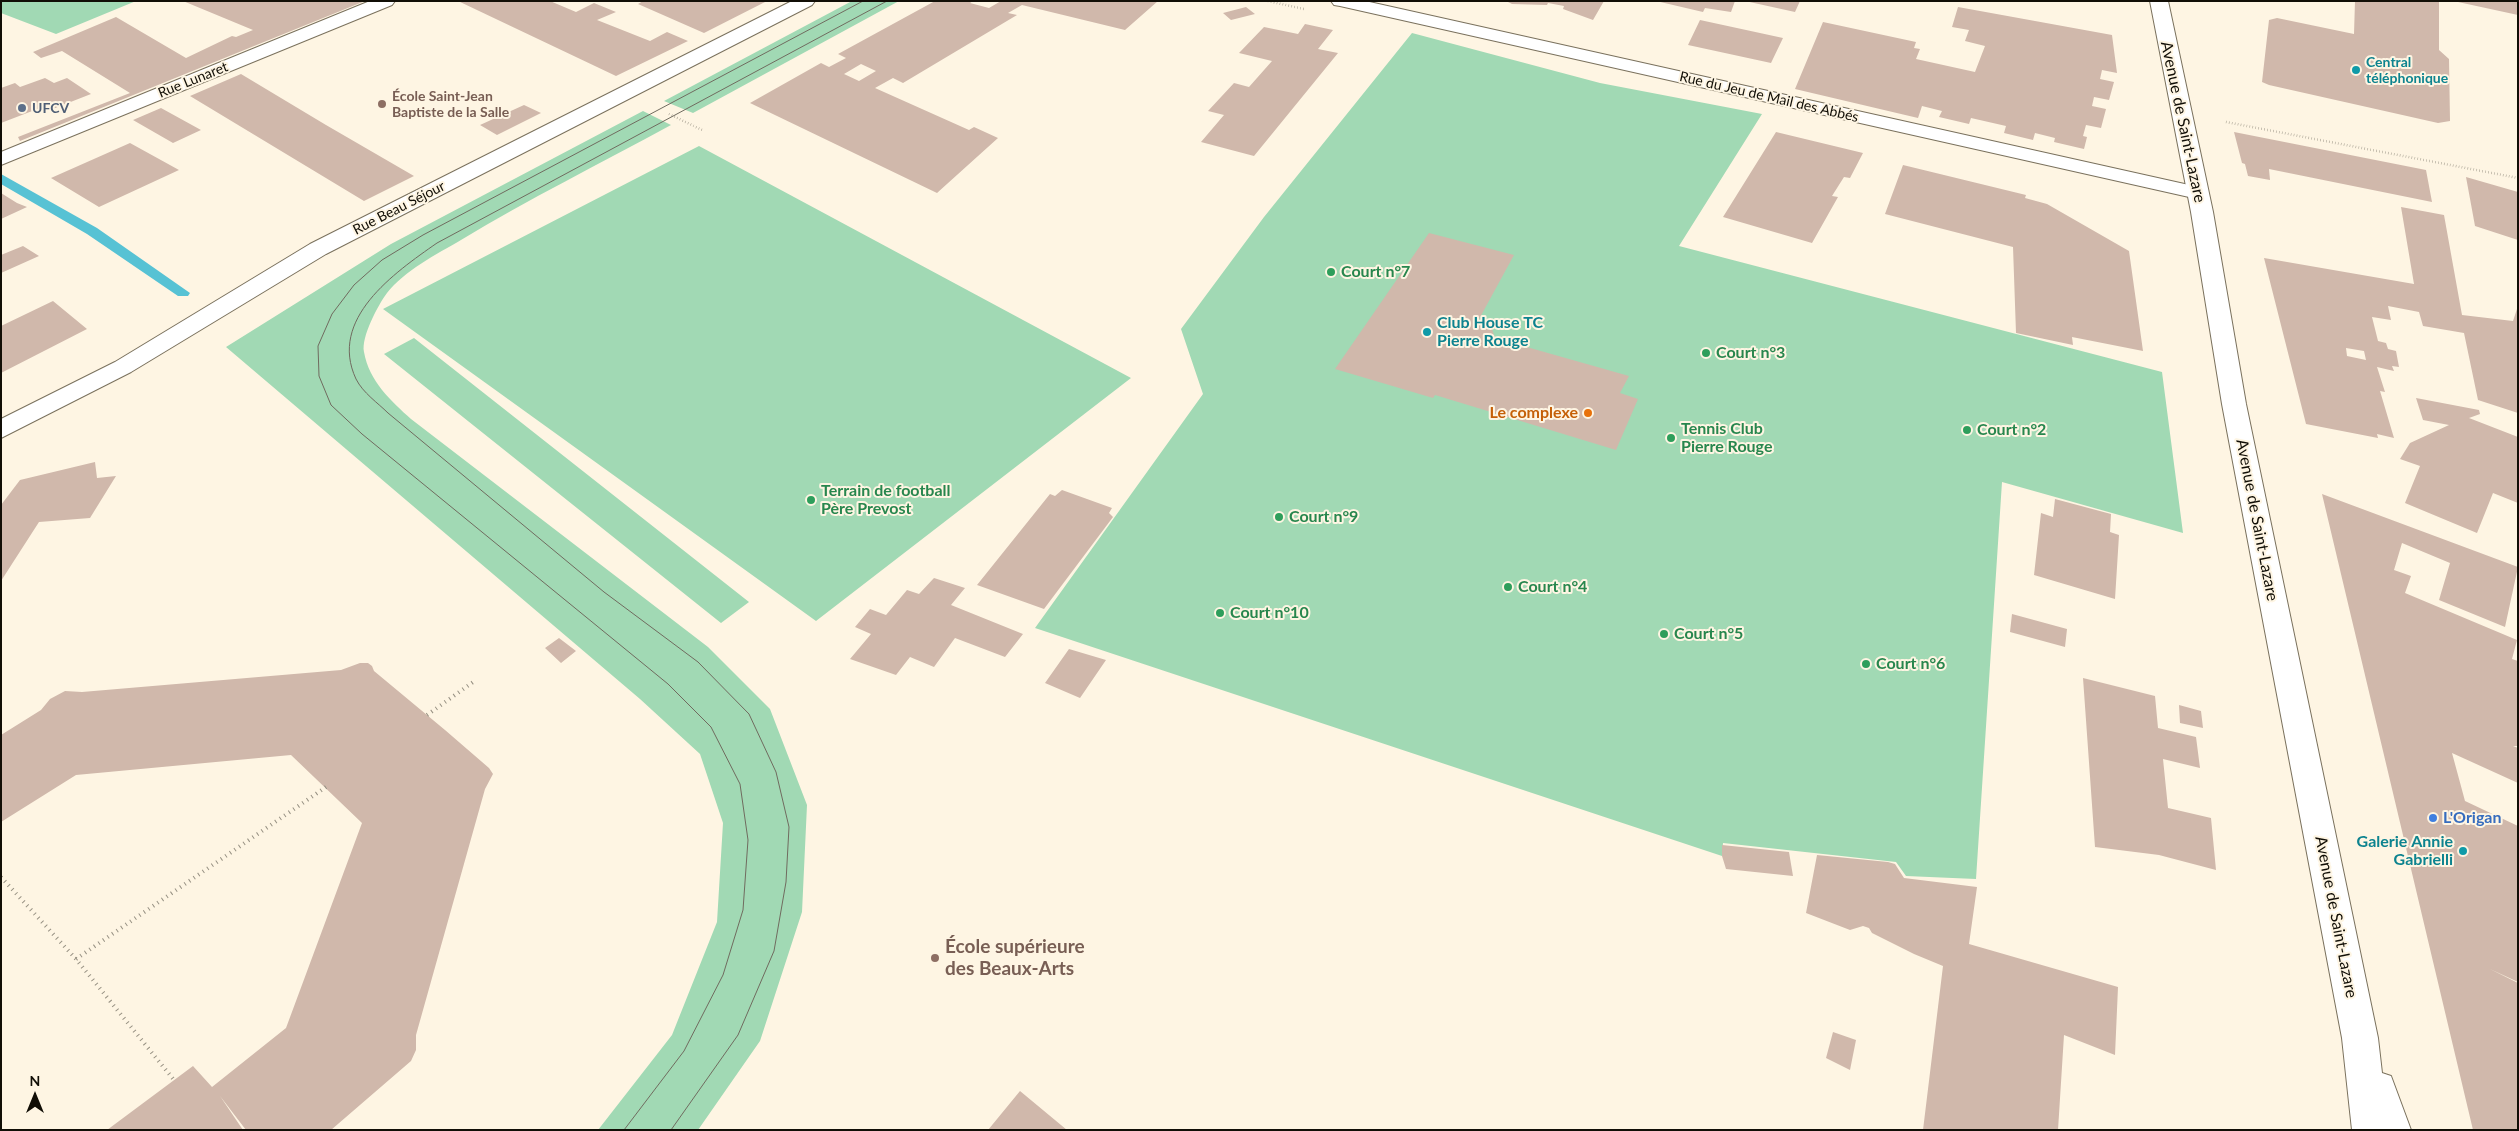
<!DOCTYPE html>
<html>
<head>
<meta charset="utf-8">
<style>
	body { margin:0 }
	#map { position:relative; width:2519px; height:1131px; overflow:hidden; background:#fef5e3; font-family:Lato,sans-serif }
	canvas { display:block }
	.frame { position:absolute; inset:0; border:2px solid #110e06; pointer-events:none }
	.north { position:absolute; left:10px; top:1071px; width:50px; height:50px; -webkit-text-stroke:4px #fef5e3; paint-order:stroke; rotate:0deg; font-size:14px; font-weight:700; line-height:20px; text-align:center; color:#110e06 }
	.north::after { content:''; display:block; margin:auto; width:18px; height:22px; background:#110e06; clip-path:polygon(50% 0,100% 100%,50% 72%,0 100%) }
</style>
</head>
<body>
<div id="map">
<canvas width="2519" height="1131"></canvas>
<div class="frame"></div>
<div class="north">N</div>
</div>
<script>
const ctx = document.querySelector('canvas').getContext('2d');
ctx.lineJoin = 'round';
function fill(path, color) { ctx.fillStyle = color; ctx.fill(path, 'evenodd'); }
function strokePath(path, color, width, dash) { ctx.strokeStyle = color; ctx.lineWidth = width; ctx.lineCap = dash ? 'butt' : 'round'; ctx.setLineDash(dash || []); ctx.stroke(path); }
function write(font, color, halo, rows, align = 'center') {
  ctx.font = font + ' Lato,sans-serif'; ctx.lineWidth = 4; ctx.setLineDash([]); ctx.textBaseline = 'middle'; ctx.strokeStyle = halo; ctx.fillStyle = color; for (const [text, x, y, turn = 0] of rows) {
    ctx.save(); ctx.translate(x, y); ctx.rotate((+turn || 0) * Math.PI / 180); ctx.textAlign = isNaN(turn) ? turn : align; if (halo) ctx.strokeText(text, 0, 0); ctx.fillText(text, 0, 0); ctx.restore();
  }
}
fill(new Path2D(`
	M1,1H136L56,34L1,13Z
	M852,1H899L693,113L664,101Z
	M1412,33L1600,83L1762,114L1679,246L2162,372L2183,533L2002,482L1976,879L1906,876L1896,862L1723,843L1722,856L1035,628L1203,394L1181,329L1264,217Z
	M643,111L671,125C601,163 529,199 461,240C437,254 404,271 387,293C378,305 361,337 364,352C369,381 391,401 411,419L708,647L770,709L807,805L802,912L760,1041L698,1130H598L672,1035L717,922L723,823L700,754L640,699L226,347L391,244Z
	M699,146L1131,378L816,621L383,309Z
	M414,338L749,602L721,623L384,354Z`), '#a1d9b4');
fill(new Path2D(`
	M1,174L97,228L190,293L188,296H178L87,234L1,184Z`), '#57c2d4');
fill(new Path2D(`
	M183,1H365L20,141L18,137L130,93L62,51L41,58L33,52L116,17L186,58L232,36L236,37L253,30Z
	M458,1H550L576,12L594,3L616,12L597,20L650,41L667,32L688,41L616,76Z
	M643,1H767L704,33L638,4Z
	M935,1H973L970,3L989,8L1001,1H1158L1125,30L1022,5L1008,13L1017,15L903,83L893,78L875,88L969,130L974,127L998,138L937,193L750,103L821,63L829,67L846,58L838,54ZM861,64L876,71L859,81L844,74Z
	M1506,1H1604L1593,20L1563,9L1564,6L1548,3L1547,5L1512,4Z
	M1656,1H1735L1731,12L1705,8L1703,12Z
	M1745,1H1800L1795,12Z
	M2355,1H2439V50L2449,59L2450,121L2438,123L2269,85L2262,82L2269,20L2277,18L2354,34Z
	M2458,1H2518V15L2458,2Z
	M1246,7L1255,14L1231,20L1223,13Z
	M1958,7L2112,35L2117,73L2102,70L2100,79L2114,82L2109,100L2094,97L2092,106L2106,109L2101,128L2086,125L2083,136L2087,137L2084,149L2054,142L2055,138L2035,133L2033,140L2004,133L2006,126L1971,118L1969,124L1939,117L1942,111L1922,106L1918,118L1795,89L1823,22L1916,42L1914,48L1920,49L1916,59L1975,72L1985,46L1965,41L1969,30L1952,27Z
	M1700,20L1783,38L1771,63L1688,45Z
	M1305,24L1333,30L1318,49L1338,53L1254,156L1201,142L1224,115L1208,111L1234,83L1249,87L1272,61L1239,53L1264,27L1298,34Z
	M241,74L326,125L414,176L364,201L190,96Z
	M45,78L54,83L67,78L91,94L45,112L40,108L1,123V88L15,83L20,87Z
	M524,105L541,113L497,135L480,125Z
	M161,108L201,130L173,143L133,120Z
	M1776,132L1863,153L1850,178L1844,177L1832,196L1838,197L1812,243L1723,217Z
	M2234,132L2426,170L2432,202L2269,169L2270,180L2248,176L2245,164L2242,163Z
	M130,143L179,170L99,207L51,178Z
	M1903,165L2026,195L2025,198L2047,204L2129,251L2143,351L2072,337L2073,345L2016,333L2013,247L1885,214Z
	M2466,177L2518,192V240L2475,226Z
	M1,193L17,203L27,207L1,219Z
	M2401,207L2444,215L2462,315L2513,321L2518,306V413L2478,400L2464,333L2423,326L2419,312L2388,306L2391,320L2372,317L2378,341L2386,343L2388,349L2396,351L2399,367L2392,366L2394,371L2377,367L2385,392L2380,391L2394,438L2377,434L2378,438L2306,424L2264,258L2414,284ZM2346,348L2364,351L2366,360L2347,356Z
	M1429,233L1514,255L1478,321L1491,326L1495,338L1629,376L1620,393L1638,399L1616,450L1435,395L1433,398L1335,369Z
	M23,246L39,256L1,273V255Z
	M53,301L87,329L1,373V326Z
	M2416,398L2479,410L2480,414L2469,418L2518,437V503L2493,493L2477,533L2405,503L2420,466L2400,459L2410,443L2449,425L2423,420Z
	M95,462L97,478L116,476L90,518L39,522L1,581V505L20,480Z
	M1062,490L1112,508L1109,513L1113,517L1044,609L977,585L1050,494L1055,496Z
	M2322,494L2518,567L2505,627L2439,600L2450,563L2402,543L2394,570L2411,576L2405,593L2517,640L2512,659L2518,661V746H2513L2518,748V783L2452,753L2465,801L2518,826V982L2490,969L2518,983V1130H2473Z
	M2055,499L2111,514L2110,532L2119,535L2115,599L2034,575L2041,513L2053,517Z
	M934,578L965,588L951,605L1023,634L1005,657L955,638L934,667L910,657L896,675L850,659L871,634L855,627L870,609L886,615L907,590L919,594Z
	M2012,614L2067,629L2065,647L2010,632Z
	M559,638L576,651L561,663L545,648Z
	M1069,649L1106,660L1080,698L1045,683Z
	M360,663H368L372,666L374,671L445,730L489,768L493,774L485,789L416,1035V1050L411,1061L331,1130H246L220,1096L243,1130H107L193,1066L212,1087L286,1028L362,823L291,755L76,775L1,822V735L41,710L50,699L65,691L82,692L341,670Z
	M2083,678L2155,696L2158,728L2196,737L2200,768L2163,759L2168,808L2211,818L2216,870L2159,855L2095,847Z
	M2179,705L2201,711L2203,728L2180,723Z
	M1722,845L1789,852L1793,876L1726,869L1722,856Z
	M1817,855L1888,862L1895,864L1904,878L1977,887L1969,944L2118,987L2115,1055L2064,1035L2058,1130H1923L1943,966L1914,954L1872,933L1869,928L1863,926L1850,930L1806,913Z
	M1833,1032L1856,1040L1850,1070L1826,1058Z
	M1020,1091L1067,1130H988Z`), '#d0b8ab');
const minor = new Path2D(`
	M370,1H395L392,5L1,165V152Z
	M792,1H815L812,5L326,254L131,372L1,438V419L115,362L310,244Z
	M1331,1H1365L2198,187L2205,189L2208,193L2205,197L2198,199L1340,6L1334,5Z`);
const tertiary = new Path2D(`
	M2150,1H2168L2213,212L2246,404L2378,1038L2382,1073L2391,1076L2411,1130H2352L2342,1038L2222,404L2191,212Z`);
strokePath(minor, '#7a715d', 2);
strokePath(tertiary, '#7a715d', 2);
strokePath(new Path2D(`
	M1268,1L1304,9
	M669,114L702,130
	M2226,122L2518,178`), '#979183', 2.5, [0.5, 2.5]);
strokePath(new Path2D(`
	M427,715L476,680
	M1,877L76,959L174,1080
	M76,959L326,787`), '#979183', 4, [1, 4.5]);
fill(minor, '#fff');
fill(tertiary, '#fff');
strokePath(new Path2D(`
	M624,1130L684,1051L723,975L743,910L748,840L740,784L711,727L668,684L362,434L331,405L319,376L318,346L332,314L354,285L382,260L423,235L863,1
	M671,1130L738,1035L774,951L786,882L789,827L776,772L749,714L698,662L604,592L388,413C378,403 363,393 356,379C328,319 394,273 437,243L887,1`), '#706b5f', 1);
for (const [x, y, r, color] of [
	[2356,70,5,"#0f9aa8"],
	[382,104,5,"#8d6e63"],
	[22,108,5,"#5c6f8a"],
	[1331,272,5,"#2e9e5b"],
	[1427,332,5,"#0f9aa8"],
	[1706,353,5,"#2e9e5b"],
	[1588,413,5,"#e8710a"],
	[1967,430,5,"#2e9e5b"],
	[1671,438,5,"#2e9e5b"],
	[811,500,5,"#2e9e5b"],
	[1279,517,5,"#2e9e5b"],
	[1508,587,5,"#2e9e5b"],
	[1220,613,5,"#2e9e5b"],
	[1664,634,5,"#2e9e5b"],
	[1866,664,5,"#2e9e5b"],
	[2433,818,5,"#3f7fe0"],
	[2463,851,5,"#0f9aa8"],
	[935,958,5,"#8d6e63"]
]) { const dot = new Path2D(); dot.arc(x, y, r, 0, 2 * Math.PI); ctx.fillStyle = color; ctx.fill(dot); strokePath(dot, '#fef5e3', 2); }
write('bold 14px', '#0d838f', '#fef5e3', [
	["Central",2366,62],
	["téléphonique",2366,78]
], 'left');
write('14px', '#110e06', '#fef5e3', [
	["Rue Lunaret",193,80,-22],
	["Rue du Jeu de Mail des Abbés",1769,97,13],
	["Rue Beau Séjour",399,208,-27]
]);
write('bold 14px', '#785e54', '#fef5e3', [
	["École Saint-Jean",392,96],
	["Baptiste de la Salle",392,112]
], 'left');
write('bold 14px', '#4e5e75', '#fef5e3', [
	["UFCV",32,108]
], 'left');
write('16px', '#110e06', '#fef5e3', [
	["Avenue de Saint-Lazare",2183,122,78],
	["Avenue de Saint-Lazare",2257,520,79],
	["Avenue de Saint-Lazare",2336,917,79]
]);
write('bold 16px', '#27864d', '#fef5e3', [
	["Court n°7",1341,272],
	["Court n°3",1716,353],
	["Tennis Club",1681,429],
	["Pierre Rouge",1681,447],
	["Court n°2",1977,430],
	["Terrain de football",821,491],
	["Père Prevost",821,509],
	["Court n°9",1289,517],
	["Court n°4",1518,587],
	["Court n°10",1230,613],
	["Court n°5",1674,634],
	["Court n°6",1876,664]
], 'left');
write('bold 16px', '#0d838f', '#fef5e3', [
	["Club House TC",1437,323],
	["Pierre Rouge",1437,341],
	["Galerie Annie",2453,842,"right"],
	["Gabrielli",2453,860,"right"]
], 'left');
write('bold 16px', '#c56008', '#fef5e3', [
	["Le complexe",1578,413]
], 'right');
write('bold 16px', '#366cbe', '#fef5e3', [
	["L'Origan",2443,818]
], 'left');
write('bold 19px', '#785e54', '#fef5e3', [
	["École supérieure",945,947],
	["des Beaux-Arts",945,969]
], 'left');
</script>
</body>
</html>
